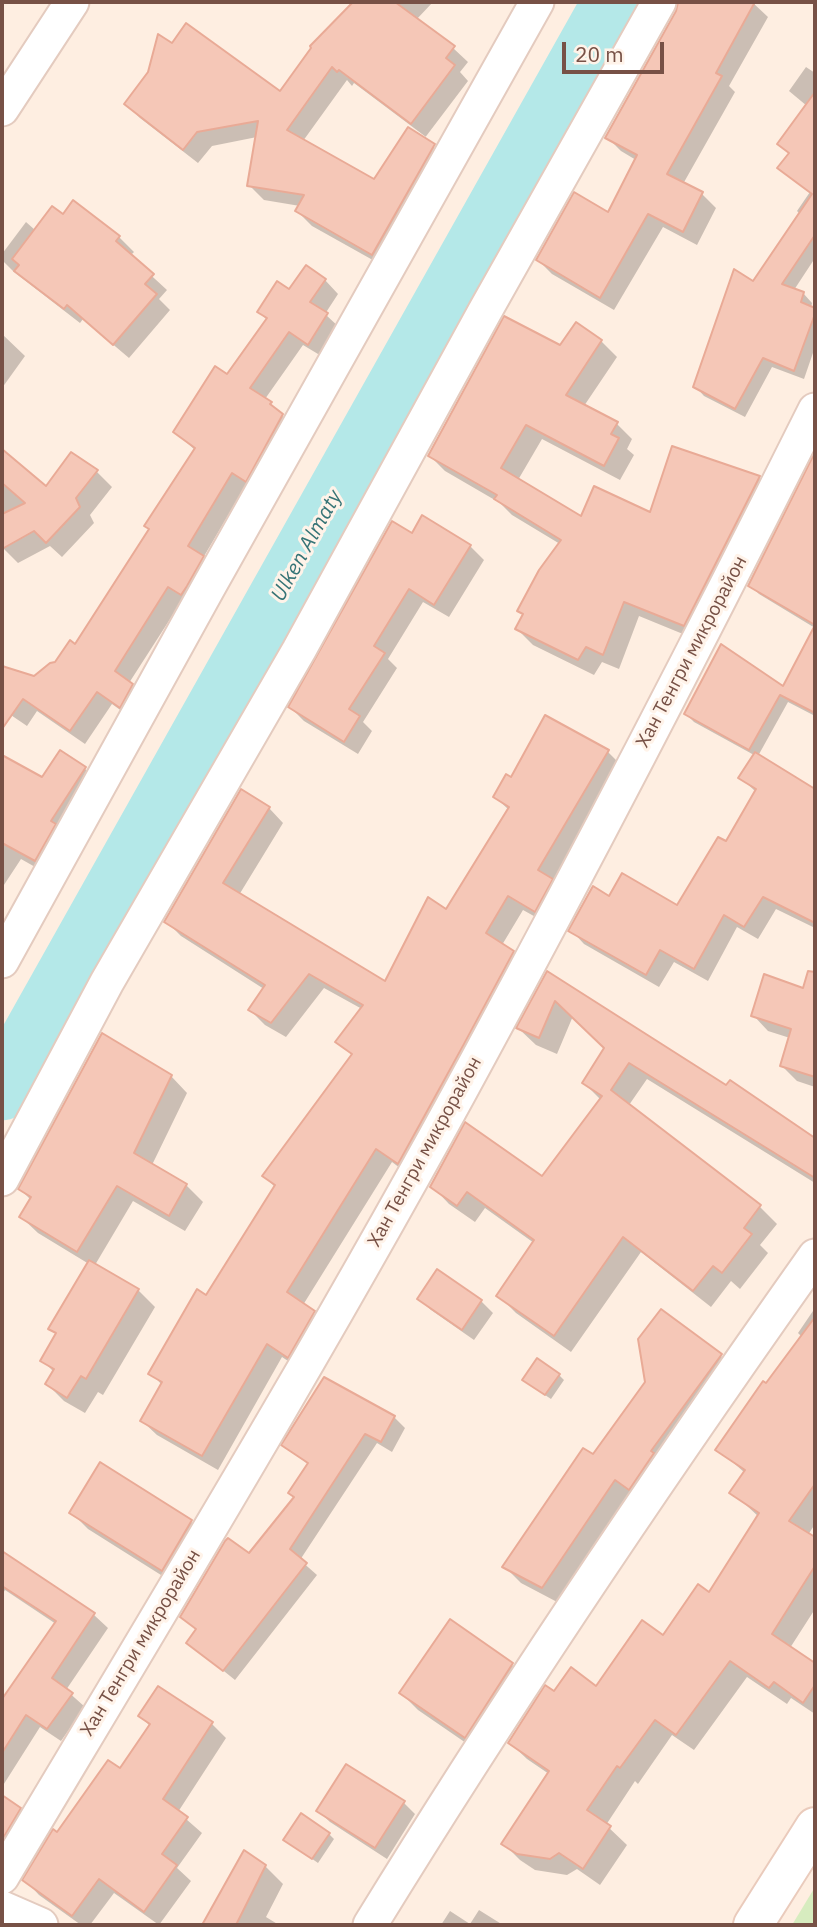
<!DOCTYPE html>
<html>
<head>
<meta charset="utf-8">
<style>
	body { margin:0 }
	#map { position:relative; width:817px; height:1927px; overflow:hidden; background:#feeee1; font-family:"IBM Plex Sans",sans-serif }
	canvas { display:block }
	.frame { position:absolute; inset:0; border:4px solid #775146; pointer-events:none }
	.scale { position:absolute; left:562px; top:42px; width:102px; height:32px; box-sizing:border-box; border:4px solid #775146; border-top:0; padding-left:9px; font-size:21px; line-height:24px; white-space:nowrap; color:#775146; -webkit-text-stroke:5px #fff3e9; paint-order:stroke }
</style>
</head>
<body>
<div id="map">
<canvas width="817" height="1927"></canvas>
<div class="frame"></div>
<div class="scale">20 m</div>
</div>
<script>
const ctx = document.querySelector('canvas').getContext('2d');
ctx.lineJoin = 'round';
function fill(path, color) { ctx.fillStyle = color; ctx.fill(path, 'evenodd'); }
function strokePath(path, color, width, dash) { ctx.strokeStyle = color; ctx.lineWidth = width; ctx.lineCap = dash ? 'butt' : 'round'; ctx.setLineDash(dash || []); ctx.stroke(path); }
function write(font, color, halo, rows, align = 'center') {
  ctx.font = font + ' "IBM Plex Sans",sans-serif'; ctx.lineWidth = 6; ctx.setLineDash([]); ctx.textBaseline = 'middle'; ctx.strokeStyle = halo; ctx.fillStyle = color; for (const [text, x, y, turn = 0] of rows) {
    ctx.save(); ctx.translate(x, y); ctx.rotate((+turn || 0) * Math.PI / 180); ctx.textAlign = isNaN(turn) ? turn : align; if (halo) ctx.strokeText(text, 0, 0); ctx.fillText(text, 0, 0); ctx.restore();
  }
}
fill(new Path2D(`
	M815,1887V1925H792Z`), '#d7ecbf');
fill(new Path2D(`
	M357,2H433L416,20L453,48L468,62L460,72L468,81L424,139L448,160L387,268L312,226L297,211L300,206L264,200L249,185L257,137L212,146L198,163L140,118L126,104L173,45L281,93ZM347,80L352,86L354,83L426,137L374,181L303,141Z
	M678,2H752L768,17L729,86L735,92L683,184L702,194L716,208L697,245L663,227L614,310L552,274L538,260L608,214L636,160L621,151L607,137L677,12Z
	M806,67L815,73V258L794,290L803,293L812,303L811,308L815,310V347L804,379L772,367L745,417L704,396L695,386L753,283L800,214L797,211L810,192L780,168L790,154L780,144L807,106L789,91Z
	M63,216L119,237L134,252L130,256L167,290L159,299L170,310L129,358L83,319L80,323L14,272L2,260V254L26,222L35,230Z
	M325,280L338,294L325,314L341,329L323,357L303,345L265,399L296,430L260,494L246,485L203,558L217,571L195,608L183,599L129,683L146,699L134,720L112,704L85,744L37,711L27,726L2,709V664L12,671L34,678L76,647L150,529L195,450L175,432L228,376L268,321L259,312L289,291Z
	M577,325L601,341L617,357L584,406L617,424L632,439L627,449L634,455L620,480L542,439L518,480L582,519L651,514L674,448L759,478L775,493L700,641L639,616L619,669L602,662L594,675L533,645L517,629L560,544L512,515L500,503L445,471L430,456L561,348Z
	M2,334L25,356L2,388Z
	M815,456V628L759,594L750,585Z
	M2,466L46,488L97,472L112,487L90,515L94,523L62,557L50,546L18,563L3,548L2,544Z
	M412,535L470,546L484,560L449,617L423,602L388,659L397,668L363,722L372,731L358,754L304,721L290,707Z
	M809,640L815,644V716L788,702L758,756L815,791V928L776,909L758,939L737,927L708,981L674,962L659,987L584,944L571,930L609,898L678,907L726,843L756,792L740,777L754,755L694,722L686,714L784,689Z
	M608,752L622,766L550,925L523,910L502,945L513,952L528,967L413,1178L392,1162L303,1305L329,1327L303,1371L282,1357L218,1470L157,1435L142,1421L162,1385L151,1373L206,1297L276,1188L264,1176L353,1056L338,1042L362,1009L324,988L286,1037L265,1025L250,1010L264,989L181,936L166,921L269,808L283,823L239,895L386,983L446,912L509,810L495,797L512,780Z
	M2,757L43,779L85,769L101,784L51,876L21,859L2,888Z
	M547,974L727,1088L730,1082L815,1140V1183L647,1079L629,1105L760,1207L777,1224L760,1245L768,1253L740,1289L731,1281L711,1307L641,1252L571,1352L516,1313L499,1296L534,1243L485,1208L475,1222L449,1204L432,1186L543,1178L601,1100L584,1083L606,1048L573,1016L557,1054L536,1045L518,1028Z
	M788,986L815,994V1087L797,1081L782,1066L790,1038L768,1031L753,1015Z
	M171,1076L187,1093L152,1165L186,1185L203,1202L185,1231L133,1201L95,1265L138,1290L155,1307L103,1395L98,1392L85,1413L64,1401L47,1384L54,1372L43,1361L57,1335L51,1329L89,1264L38,1233L21,1217L31,1200L20,1189Z
	M419,1299L481,1301L493,1313L474,1340L431,1310Z
	M815,1308V1524L808,1535L815,1539V1609L790,1648L815,1665V1714L791,1698L787,1704L747,1677L694,1750L672,1735L638,1784L635,1781L606,1825L627,1845L600,1885L577,1869L567,1875L535,1870L520,1860L503,1843L549,1774L527,1759L510,1743L554,1694L596,1688L664,1638L710,1594L759,1517L732,1492L745,1473L718,1449L802,1337L798,1333Z
	M661,1311L721,1356L737,1372L559,1603L521,1583L505,1567L593,1456L647,1383Z
	M559,1375L564,1380L551,1399L530,1385Z
	M324,1380L394,1417L405,1428L392,1452L377,1443L300,1560L317,1575L235,1680L189,1643L197,1631L182,1617L249,1556L295,1498L309,1465L284,1445Z
	M101,1465L191,1522L208,1539L180,1587L88,1529L71,1512Z
	M2,1553L94,1615L108,1628L66,1690L85,1707L61,1741L40,1727L2,1787V1702L56,1624L5,1590L2,1595Z
	M450,1622L512,1665L529,1682L482,1754L418,1710L401,1693Z
	M158,1689L212,1724L226,1738L178,1812L202,1833L177,1868L191,1881L159,1925L114,1893L90,1925H81L39,1895L25,1880L58,1834L121,1771L150,1726L140,1716Z
	M2,1797L20,1809L33,1822L2,1864Z
	M404,1803L415,1814L387,1859L330,1822L318,1811Z
	M329,1834L334,1839L318,1863L285,1840Z
	M245,1852L265,1866L283,1884L266,1917L279,1925H204Z
	M479,1910L503,1925H441L450,1911L470,1924Z`), '#0003');
strokePath(new Path2D(`
	M2,1090L613,2`), '#b4e8e8', 61);
const building = new Path2D(`
	M353,2H395L455,46L446,58L455,65L411,124L339,70L337,72L332,67L287,130L374,179L408,127L435,144L372,255L295,211L304,195L247,186L258,121L197,132L183,150L124,104L148,72L158,34L172,43L186,23L280,91L311,48L310,46Z
	M678,2H755L716,73L722,76L667,174L703,192L683,232L648,214L600,298L536,260L574,192L608,212L637,155L605,138L676,11Z
	M815,92V235L782,284L804,292L801,302L815,308V314L794,371L763,358L735,409L693,387L734,269L753,281L812,194L777,168L789,153L777,144Z
	M73,200L120,236L116,241L154,274L145,284L157,294L113,345L67,305L64,309L14,271L19,265L12,259L52,206L63,214Z
	M306,265L326,279L310,302L328,313L308,345L289,332L250,388L272,402L270,404L283,414L246,482L232,473L188,546L204,556L187,586L181,595L168,587L115,671L133,684L120,708L97,692L70,731L23,699L2,729V666L34,676L50,663L55,662L70,640L75,644L149,529L144,526L195,448L173,432L215,366L227,374L267,318L257,312L277,281L289,289Z
	M504,316L560,345L576,322L602,340L566,395L618,422L611,434L619,438L604,466L526,425L501,468L581,516L594,486L650,512L672,446L760,476L684,626L624,602L603,655L586,647L578,660L515,629L523,614L517,611L539,570L561,540L494,499L497,495L428,456Z
	M2,449L46,486L71,452L98,470L76,498L80,507L46,543L34,531L2,549V514L25,503L2,483Z
	M815,452V713L780,695L749,750L684,714L721,644L783,686L815,625L748,586Z
	M422,515L471,545L434,605L409,589L374,646L385,653L349,709L360,716L344,742L288,707L392,521L412,533Z
	M545,715L609,750L538,870L553,879L535,912L508,896L486,933L514,951L464,1044L398,1164L376,1149L287,1292L315,1311L288,1358L267,1344L202,1456L140,1421L162,1382L148,1374L197,1289L206,1295L275,1185L262,1176L352,1054L335,1042L363,1005L309,974L271,1023L248,1010L265,985L164,922L241,789L270,807L223,883L385,981L428,897L446,909L509,807L493,797L506,774L511,777Z
	M60,750L86,767L51,821L56,824L35,861L2,843V755L42,777Z
	M755,752L815,789V923L763,897L744,927L724,915L694,969L660,950L646,975L568,931L593,886L609,896L622,873L677,905L718,837L726,841L756,789L738,778Z
	M547,971L726,1085L730,1080L815,1138V1178L629,1063L611,1090L761,1205L744,1228L752,1234L722,1273L713,1266L693,1291L623,1237L554,1336L496,1296L534,1240L467,1192L457,1206L430,1187L465,1122L542,1176L602,1096L582,1083L604,1048L555,1001L539,1038L516,1028Z
	M808,971L815,972V1077L780,1066L791,1029L751,1016L764,974L803,988Z
	M102,1033L172,1075L134,1153L187,1184L169,1216L117,1186L77,1252L19,1217L31,1197L18,1189Z
	M89,1260L139,1289L86,1379L81,1376L67,1398L45,1384L54,1369L40,1361L56,1333L48,1329Z
	M437,1269L482,1300L462,1330L417,1299Z
	M661,1309L722,1354L651,1451L654,1453L629,1490L615,1480L542,1588L502,1567L583,1448L593,1454L645,1382L638,1339Z
	M815,1317V1484L789,1521L815,1537V1566L772,1634L815,1663V1685L803,1703L774,1682L769,1688L730,1661L676,1735L655,1720L620,1768L617,1766L587,1810L611,1826L583,1869L559,1853L550,1859L517,1854L501,1844L549,1771L508,1743L545,1685L554,1691L571,1667L596,1686L642,1620L663,1635L698,1584L709,1592L759,1513L729,1493L745,1470L715,1450L763,1381L766,1383Z
	M537,1358L560,1374L545,1395L522,1380Z
	M324,1377L395,1416L381,1442L365,1434L290,1549L307,1563L223,1671L186,1643L196,1629L180,1617L225,1541L228,1538L249,1553L294,1497L288,1493L308,1463L281,1445Z
	M100,1462L192,1520L162,1571L69,1513Z
	M2,1551L95,1613L52,1678L73,1693L47,1729L26,1715L2,1753V1699L56,1621L2,1586Z
	M450,1619L513,1663L465,1738L399,1693Z
	M158,1686L213,1722L163,1799L188,1817L162,1854L177,1865L144,1912L99,1879L72,1916L22,1880L53,1829L57,1832L108,1760L120,1768L150,1724L138,1716Z
	M346,1764L405,1801L375,1848L316,1811Z
	M2,1795L21,1808L2,1840Z
	M301,1813L330,1833L312,1859L283,1840Z
	M244,1850L266,1865L236,1925H202Z`);
fill(building, '#f5c7b7');
strokePath(building, '#e9aa96', 2);
const minor = new Path2D(`
	M2,109L72,2
	M2,961L208,588L537,2
	M2,1179L107,982L299,650L485,311L659,2
	M2,1877C165,1604 330,1333 481,1053C596,841 707,626 815,410
	M2,1908L41,1925
	M370,1925C510,1697 660,1475 815,1256`);
const secondary = new Path2D(`
	M753,1925L815,1827`);
strokePath(minor, '#e4cbbf', 37);
strokePath(secondary, '#eacbbc', 42);
strokePath(minor, '#fff', 33);
strokePath(secondary, '#fff', 38);
write('19px', '#775146', '#fff3e9', [
	["Хан Тенгри микрорайон",692,652,-62],
	["Хан Тенгри микрорайон",425,1152,-61],
	["Хан Тенгри микрорайон",141,1643,-59]
]);
write('italic 21px', '#367476', '#fff3e9', [
	["Ulken Almaty",307,546,-61]
]);
</script>
</body>
</html>
